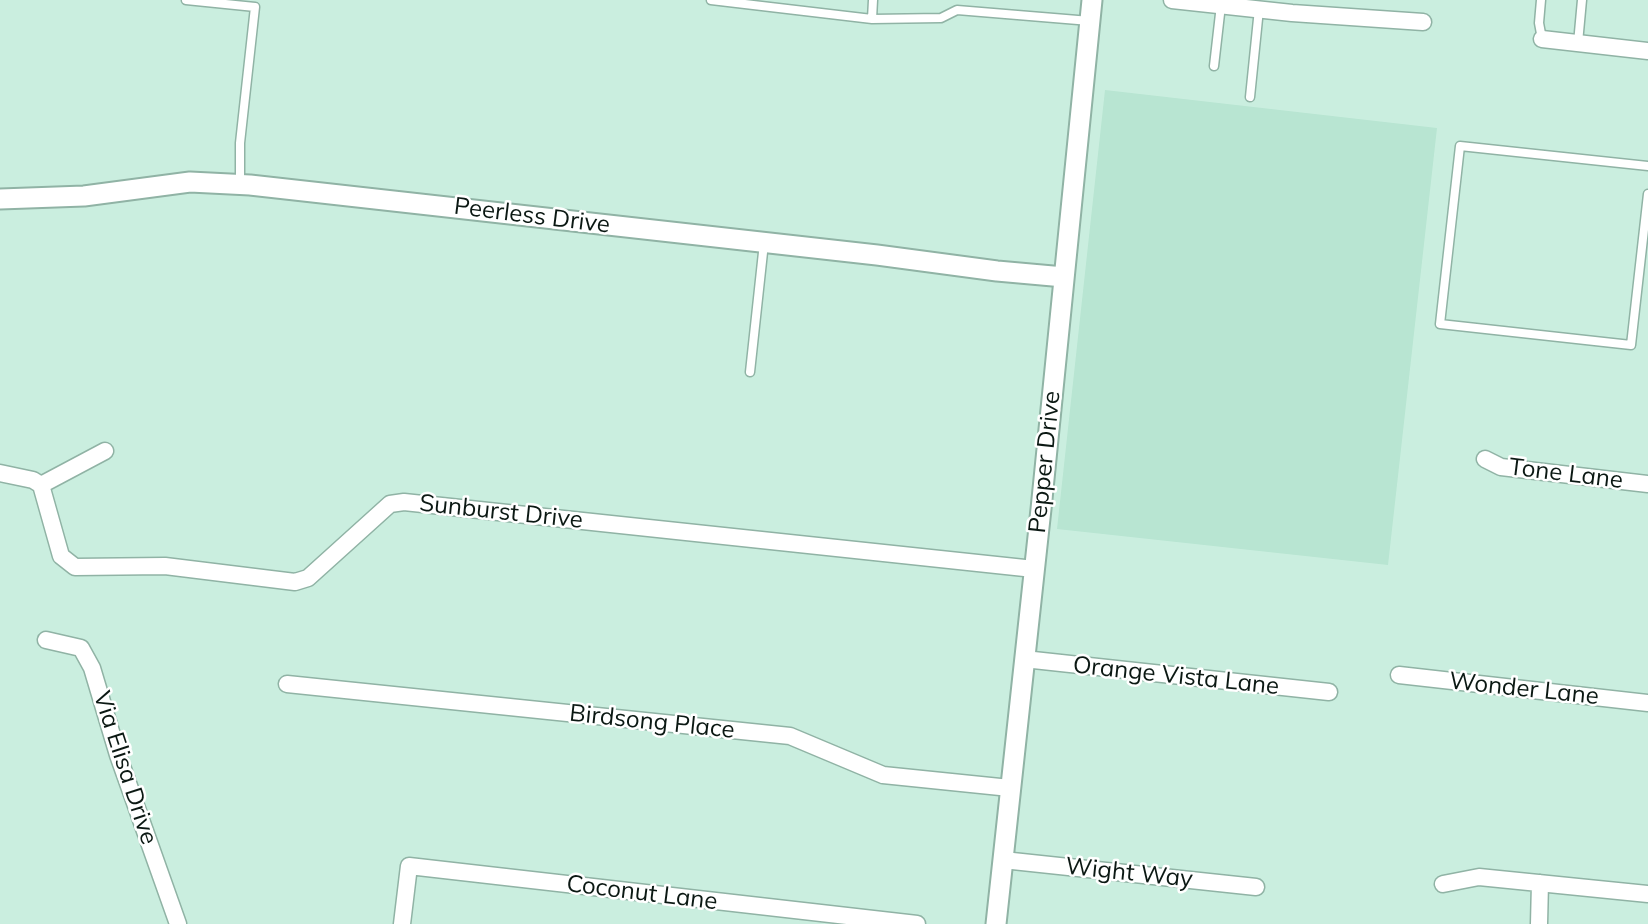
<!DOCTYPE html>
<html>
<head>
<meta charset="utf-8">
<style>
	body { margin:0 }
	canvas { display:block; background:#caeedf }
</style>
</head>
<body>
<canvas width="1648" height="924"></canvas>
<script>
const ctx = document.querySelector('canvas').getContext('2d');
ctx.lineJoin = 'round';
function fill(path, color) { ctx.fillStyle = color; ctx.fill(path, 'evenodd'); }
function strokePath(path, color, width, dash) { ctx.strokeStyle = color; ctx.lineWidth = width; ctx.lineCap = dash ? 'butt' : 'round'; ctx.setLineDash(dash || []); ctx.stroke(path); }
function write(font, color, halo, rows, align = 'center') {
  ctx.font = font + ' Mulish,sans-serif'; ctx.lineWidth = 5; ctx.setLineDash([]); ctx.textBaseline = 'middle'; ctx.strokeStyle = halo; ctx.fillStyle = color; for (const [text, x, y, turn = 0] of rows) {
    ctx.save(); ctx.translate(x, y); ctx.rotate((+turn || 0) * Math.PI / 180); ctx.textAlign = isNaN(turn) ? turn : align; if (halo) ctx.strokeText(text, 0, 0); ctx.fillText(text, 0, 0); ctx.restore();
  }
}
fill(new Path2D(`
	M1105,90L1437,128L1388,565L1057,529Z`), '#b8e5d2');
const service = new Path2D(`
	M186,0L255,7L240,143V184
	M711,0L872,19L941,18L957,10L1090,21
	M1541,0L1539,23L1542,39
	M872,19L873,0
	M1578,43L1582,0
	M1214,66L1221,5
	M1250,97L1259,9
	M1648,166L1460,146L1440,324L1631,345L1648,194
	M750,372L764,243`);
const minor = new Path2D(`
	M1172,0L1292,13L1423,22
	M1542,39L1648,51
	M105,451L41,485L61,556L75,567L165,566L295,582L308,578L390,504L404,502L1034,569
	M1485,459L1501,467L1648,484
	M0,473L33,480L41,485
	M46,640L81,648L92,668L118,755L178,924
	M1024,659L1329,692
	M1399,675L1648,703
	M287,684L790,736L883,775L1010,788
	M1003,860L1256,887
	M1443,884L1479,877L1648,894
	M402,924L409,866L917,924
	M1539,924L1540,883`);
const tertiary = new Path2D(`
	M0,199L84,196L190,182L250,185L877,255L997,271L1064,277
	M996,924L1041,509L1092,0`);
strokePath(service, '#90b3a5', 11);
strokePath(minor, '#90b3a5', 19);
strokePath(tertiary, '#90b3a5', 23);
strokePath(service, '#fff', 8);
strokePath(minor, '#fff', 16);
strokePath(tertiary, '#fff', 19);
write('24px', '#0b1813', '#fff', [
	["Peerless Drive",532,216,7],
	["Pepper Drive",1045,462,-84],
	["Tone Lane",1566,474,7],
	["Sunburst Drive",501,512,6],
	["Orange Vista Lane",1176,676,6],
	["Wonder Lane",1524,689,6],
	["Birdsong Place",652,722,6],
	["Via Elisa Drive",125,768,72],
	["Wight Way",1129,873,6],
	["Coconut Lane",642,893,7]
]);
</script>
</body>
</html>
